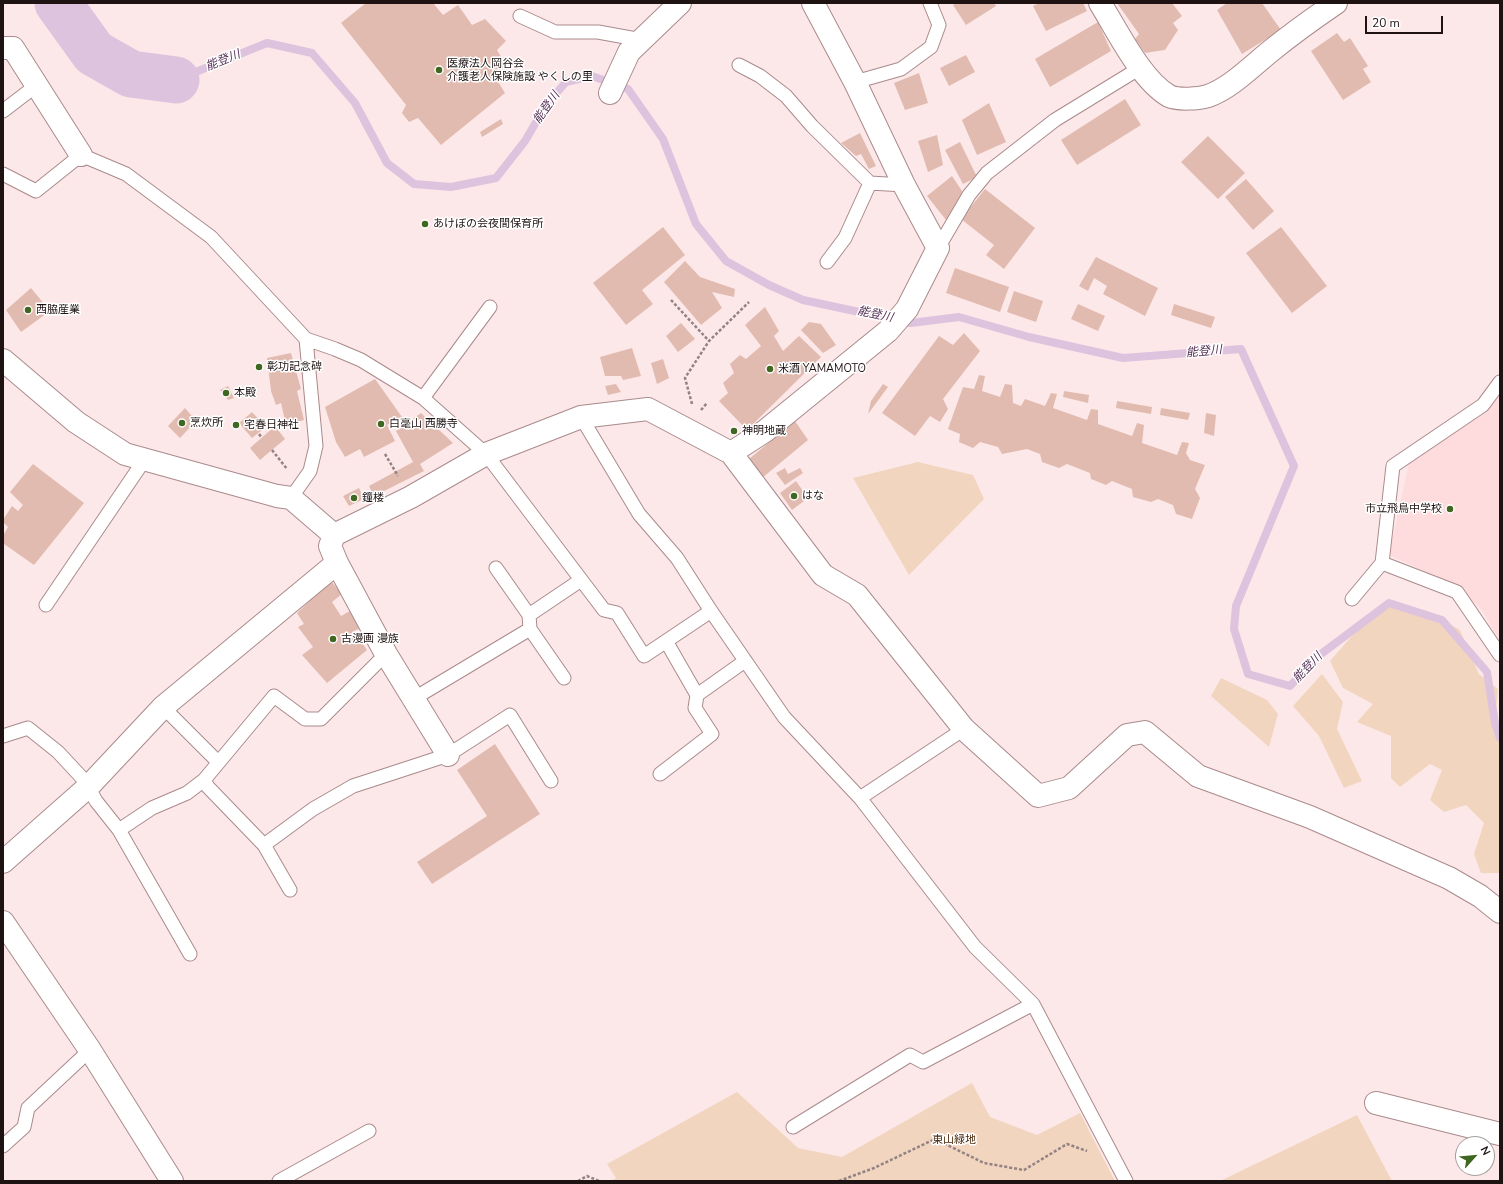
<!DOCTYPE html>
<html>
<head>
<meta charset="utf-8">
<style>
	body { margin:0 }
	#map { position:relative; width:1503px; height:1184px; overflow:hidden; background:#fde8e9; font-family:"Nunito Sans",sans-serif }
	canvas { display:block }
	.frame { position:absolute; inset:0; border:4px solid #1e1213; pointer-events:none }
	.north { position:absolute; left:1455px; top:1136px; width:40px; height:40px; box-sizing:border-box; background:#fff; border:1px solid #a5a0a1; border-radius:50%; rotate:63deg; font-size:11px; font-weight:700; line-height:16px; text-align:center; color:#1e1213 }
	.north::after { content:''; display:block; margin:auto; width:14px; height:18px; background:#406722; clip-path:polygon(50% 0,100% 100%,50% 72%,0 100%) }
	.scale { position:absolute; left:1365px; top:16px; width:78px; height:18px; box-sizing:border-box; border:2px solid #1e1213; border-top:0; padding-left:5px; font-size:12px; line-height:14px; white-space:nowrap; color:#1e1213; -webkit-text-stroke:3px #fff; paint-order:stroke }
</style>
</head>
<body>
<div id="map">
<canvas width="1503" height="1184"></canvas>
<div class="frame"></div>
<div class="north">N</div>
<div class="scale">20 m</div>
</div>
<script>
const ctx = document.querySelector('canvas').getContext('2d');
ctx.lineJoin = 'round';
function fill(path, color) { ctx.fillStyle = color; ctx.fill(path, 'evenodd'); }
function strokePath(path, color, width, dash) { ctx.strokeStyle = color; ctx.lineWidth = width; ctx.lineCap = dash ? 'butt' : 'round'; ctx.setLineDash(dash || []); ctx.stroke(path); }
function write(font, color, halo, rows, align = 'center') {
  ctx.font = font + ' "Nunito Sans","Noto Sans JP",sans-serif'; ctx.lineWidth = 3; ctx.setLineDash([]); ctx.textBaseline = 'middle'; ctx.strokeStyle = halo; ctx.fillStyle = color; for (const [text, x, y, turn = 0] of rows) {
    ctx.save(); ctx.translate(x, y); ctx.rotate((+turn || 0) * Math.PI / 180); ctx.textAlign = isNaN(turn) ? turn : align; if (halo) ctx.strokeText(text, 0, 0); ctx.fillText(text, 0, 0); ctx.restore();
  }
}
fill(new Path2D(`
	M1500,395V641L1482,610L1454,585L1389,555L1409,463L1484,414Z`), '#fedbdd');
fill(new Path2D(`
	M918,462L973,475L984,499L909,575L853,478Z
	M1389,603L1427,611L1460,630L1479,674L1498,689L1495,723L1500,732V873H1481L1474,854L1484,823L1466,805L1444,812L1430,800L1442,770L1430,764L1400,787L1391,778V736L1357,722L1373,704L1343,688L1330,661L1371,614Z
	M1322,674L1343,702L1337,729L1362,781L1344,788L1319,736L1293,706Z
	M1221,678L1267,700L1278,714L1269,747L1211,696Z
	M972,1083L990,1117L1037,1135L1080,1113L1115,1181H612L616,1178L607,1164L737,1092L798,1148L842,1157Z
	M1357,1115L1392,1181H1220Z`), '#f1d5bf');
strokePath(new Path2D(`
	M176,80L267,43L312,53L355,103L387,163L414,184L451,187L496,178L525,141L546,105L566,82L592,76L628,89L663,139L696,224L726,261L769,285L803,300L911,323L959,317L1029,337L1123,358L1241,349L1294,466L1236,606L1234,629L1248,674L1290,686L1321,654L1389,603L1442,620L1487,672L1495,723L1500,738`), '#dec3de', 8);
strokePath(new Path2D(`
	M58,3L94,53L131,74L176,80`), '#dec3de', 47);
fill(new Path2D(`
	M366,3H433L443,15L458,5L472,25L485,19L506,41L497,50L506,65L494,75L505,93L441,145L418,118L409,122L402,113L406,105L341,23Z
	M956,3H994L996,6L966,25L953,5Z
	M1039,3H1083L1087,11L1046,31L1033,6Z
	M1117,3H1172L1182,16L1173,23L1178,30L1165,50L1145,53L1135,39L1139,34Z
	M1227,3H1262L1281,30L1242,54L1217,10Z
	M1098,22L1111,51L1050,87L1035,59Z
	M1337,33L1344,42L1350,38L1368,66L1363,69L1371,82L1343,100L1311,51Z
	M966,55L975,72L949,86L940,68Z
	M919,73L928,103L905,110L894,83Z
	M1125,99L1141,125L1077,165L1061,140Z
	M989,103L1006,142L977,155L962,120Z
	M501,119L503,124L482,137L480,132Z
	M860,133L876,166L869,169L861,154L856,156L841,143Z
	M937,135L943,165L928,172L918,141Z
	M1208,136L1245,173L1218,199L1181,162Z
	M960,142L977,177L963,184L945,150Z
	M952,176L964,194L946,220L927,196Z
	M1246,179L1274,211L1253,230L1225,197Z
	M985,189L1035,228L1004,269L986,255L994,245L961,219Z
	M663,227L685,255L642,290L653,304L626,325L593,283Z
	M1281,227L1327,286L1292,313L1246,253Z
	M1096,257L1158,288L1145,316L1103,294L1107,286L1094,278L1088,291L1079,286Z
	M685,261L700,277L735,289L734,297L712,292L722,308L701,325L664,282Z
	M955,268L1009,287L1000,312L946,293Z
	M31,288L50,311L21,332L6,310Z
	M1014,291L1043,301L1036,322L1007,312Z
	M1078,304L1105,316L1098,331L1071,319Z
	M1174,304L1215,317L1211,328L1171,315Z
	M765,307L779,331L774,336L783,351L799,336L821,357L747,430L719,401L728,393L723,383L734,373L730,364L740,355L746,359L761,346L745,325Z
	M809,322L821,324L836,345L823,353L801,330Z
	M681,323L695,339L678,352L666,336Z
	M964,333L980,351L943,399L948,409L940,422L930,416L915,436L882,413L939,336L953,345Z
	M632,348L641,376L623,380L621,376H605L600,357Z
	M291,353L301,389L297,391L304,420L286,425L281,403L276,405L271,391L267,358Z
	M663,359L669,378L657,384L651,363Z
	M979,375L985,376L982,391L1000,397L1005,384L1012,385L1013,403L1021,406L1025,399L1045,406L1051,393L1057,394L1053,408L1087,420L1091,409L1098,410V424L1132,436L1137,423L1144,425L1142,443L1177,455L1182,442L1189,443L1186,453L1190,460L1205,465L1195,489L1200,498L1192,519L1176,514L1173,505L1158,499L1151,502L1133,497L1132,489L1112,481L1106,485L1091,479L1090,473L1067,464L1059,468L1042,462L1040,454L1027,449L1002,454L998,447L980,442L973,448L959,442L960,434L948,429L963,387L974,389Z
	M375,379L402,417L387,425L395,441L364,457L360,449L345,457L336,442L325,407Z
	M616,384L621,392L608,395L605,386Z
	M883,384L888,387L868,414L871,401Z
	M228,386L234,398L228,400L220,390Z
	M1064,391L1089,395L1088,403L1063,397Z
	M1117,401L1152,407L1151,414L1116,408Z
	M185,408L196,421L180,438L168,426Z
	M1161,408L1190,413L1188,420L1160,415Z
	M252,412L266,427L252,438L239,423Z
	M421,413L453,443L420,464L424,471L374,496L369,486L413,462L396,431Z
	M1206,413L1216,415L1214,436L1204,433Z
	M795,421L808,440L762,478L749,459Z
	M275,426L285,439L260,460L250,448Z
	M33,464L84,503L34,565L4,544L3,536L8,527L3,522V520L12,506L18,511L23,505L10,492Z
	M785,468L788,474L800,468L803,473L785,485L776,473Z
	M796,481L808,498L792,510L780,493Z
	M359,488L364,499L349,506L343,496Z
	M331,581L342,594L332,602L341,616L350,611L361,628L354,631L367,650L327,683L302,655L313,647L298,627L304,624L297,613Z
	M495,744L540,814L432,884L417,862L487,816L457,770Z`), '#e1bbaf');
const lane = new Path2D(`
	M520,16L555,32H598L642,40
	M739,65L760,76L786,96L812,126L870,183
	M855,82L901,69L931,47L939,25L930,3
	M3,111L37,85
	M3,174L36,191L81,155L126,174L211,237L306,339L335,349L361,360L423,398L486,454L604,610L617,613L644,656L711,611
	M938,248L969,195L987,173L1055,120L1140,68
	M827,262L845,238L870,183L904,185
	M423,398L490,307
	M581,417L639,514L677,558L711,611L784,717L860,798L975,947L1033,1004L1126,1181
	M291,498L310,471L316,446L306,339
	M1382,563L1457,592L1500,655
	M496,568L529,615
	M1352,599L1382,563L1393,466L1483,405L1500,382
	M46,605L145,459
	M530,629L564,678
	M697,695L745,661
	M413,699L530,629L529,615L581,580
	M163,707L218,762
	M3,736L28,728L58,752L85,781L96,801L119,830L190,954
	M660,774L712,734L695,708L697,695L666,641
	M204,780L208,787L264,845L290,890
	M860,798L964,729
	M119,830L152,808L187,793L204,780L274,696L305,719H321L386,654
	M264,845L313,809L353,786L448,755L510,715L551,781
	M793,1127L910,1055L923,1062L1033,1004
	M3,1146L24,1127L28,1108L90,1050
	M279,1181L369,1131`);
const street = new Path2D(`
	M1100,3C1117,30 1141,80 1169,96C1177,100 1199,99 1208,96C1231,88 1253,65 1272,50C1293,33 1314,18 1336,3
	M3,48H13L81,155
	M610,93L629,52L680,3
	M3,360L76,422L125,454L277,496L291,498L334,535
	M731,453L823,575L857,595L964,729L1038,796L1069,788L1127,735L1145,732L1198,776L1310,817L1449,878L1480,896L1500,912
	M448,755L386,654L337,563L330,546L334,535L411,497L486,454L581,417L648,409L731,453L765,431L888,331L907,309L938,248L904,185L855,82L813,3
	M3,862L88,787L163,707L337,563
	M3,922L90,1050L172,1181
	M1376,1103L1500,1134`);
strokePath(lane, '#aa8a8c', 15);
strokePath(street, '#aa8a8c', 24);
strokePath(new Path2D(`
	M671,300L709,341
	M692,404L685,378L709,341L749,302
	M701,410L707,403
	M259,434L262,438
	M272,450L287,469
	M385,454L398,476
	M578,1181L587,1176L599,1181
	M839,1181L874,1168L935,1139L984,1163L1024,1170L1067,1144L1087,1151`), '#938283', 2.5, [3, 2]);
strokePath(lane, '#fff', 13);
strokePath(street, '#fff', 22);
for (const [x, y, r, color] of [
	[439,70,4,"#406722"],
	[425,224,4,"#406722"],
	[28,310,4,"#406722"],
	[259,367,4,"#406722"],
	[770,369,4,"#406722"],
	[226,393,4,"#406722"],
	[182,423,4,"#406722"],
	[381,424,4,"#406722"],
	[236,425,4,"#406722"],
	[734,431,4,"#406722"],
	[794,496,4,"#406722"],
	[354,498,4,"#406722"],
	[1450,509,4,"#406722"],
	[333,639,4,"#406722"]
]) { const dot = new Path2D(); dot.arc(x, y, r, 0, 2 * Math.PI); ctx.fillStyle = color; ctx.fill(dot); strokePath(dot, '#fff', 1.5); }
write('11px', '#1e1213', '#fff', [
	["医療法人岡谷会",447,64],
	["介護老人保険施設 やくしの里",447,77],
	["あけぼの会夜間保育所",433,224],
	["西脇産業",36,310],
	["彰功記念碑",267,367],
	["米酒 YAMAMOTO",778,369],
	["本殿",234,393],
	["烹炊所",190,423],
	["白毫山 西勝寺",389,424],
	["宅春日神社",244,425],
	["神明地蔵",742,431],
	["はな",802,496],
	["鐘楼",362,498],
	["市立飛鳥中学校",1442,509,"right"],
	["古漫画 漫族",341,639]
], 'left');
write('11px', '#48290b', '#fff', [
	["東山緑地",954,1140]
]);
write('italic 12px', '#543056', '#fff', [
	["能登川",223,61,-22],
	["能登川",547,108,-54],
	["能登川",875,315,12],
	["能登川",1204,352,-5],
	["能登川",1308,668,-46]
]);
</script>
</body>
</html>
